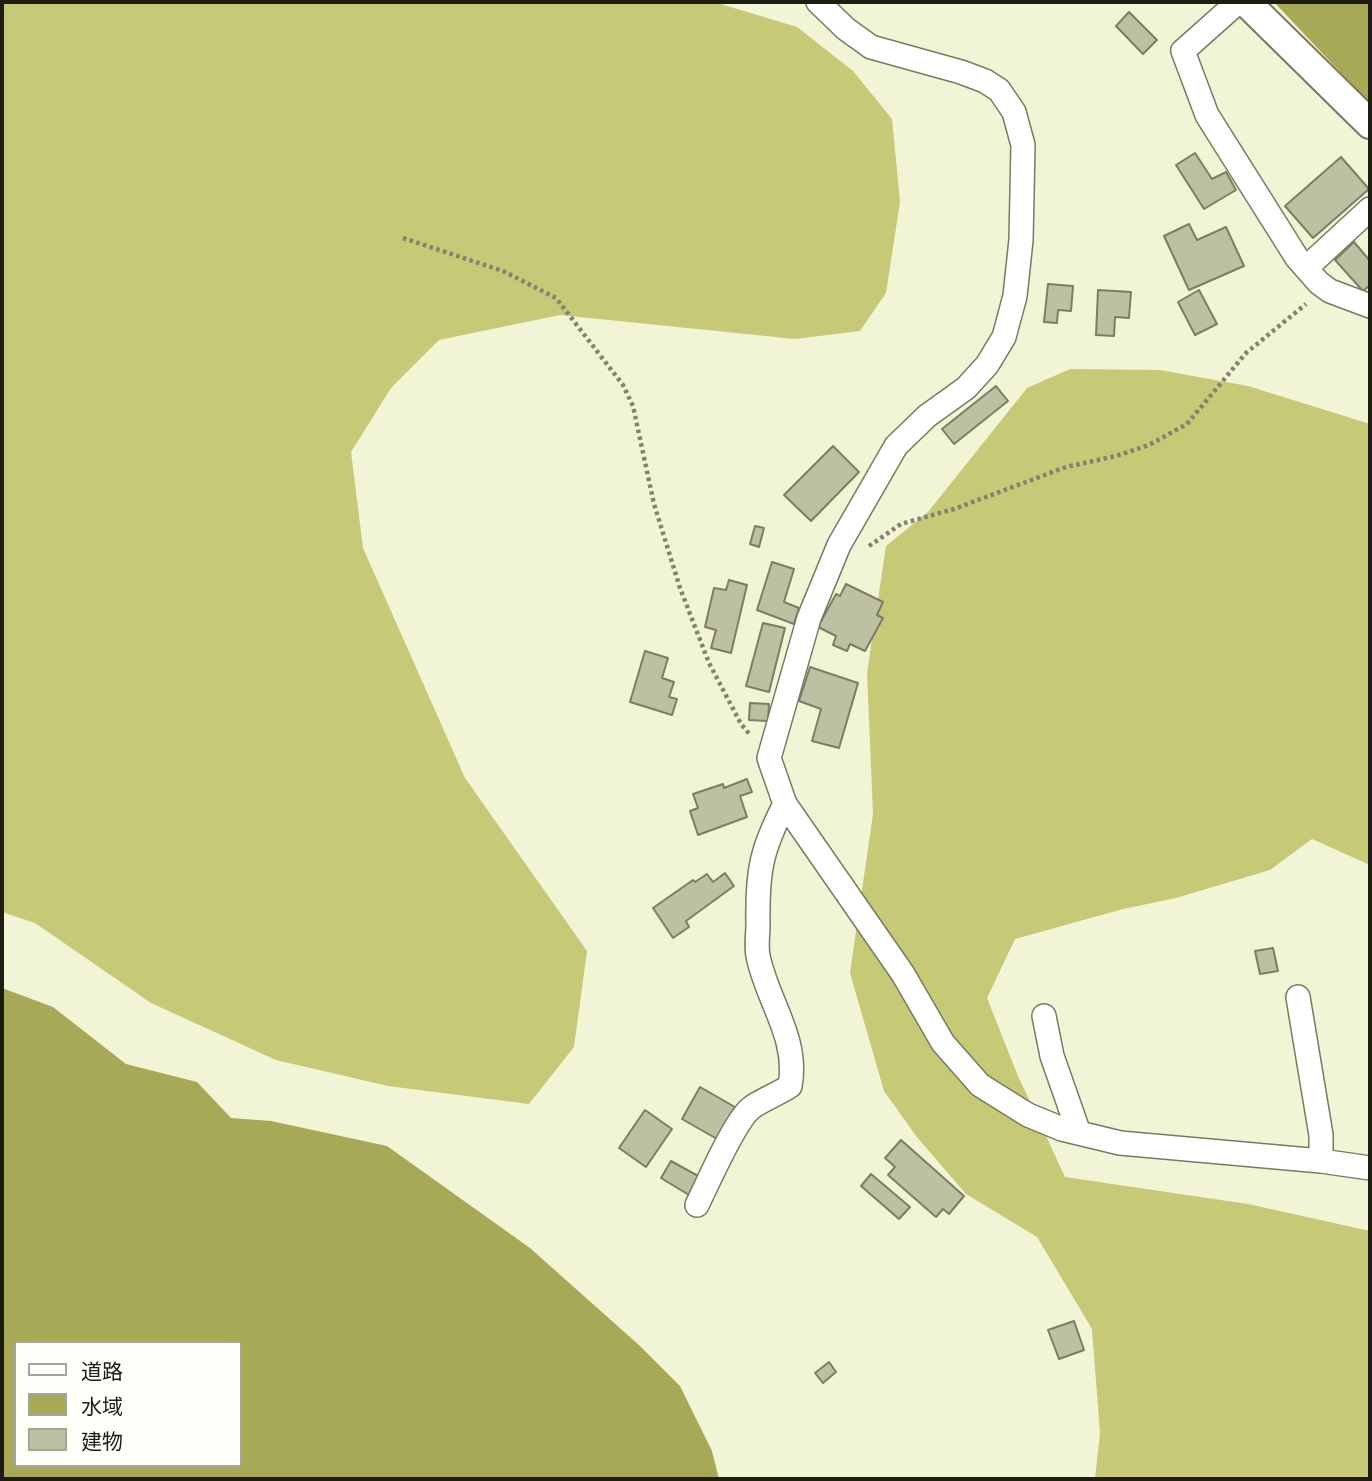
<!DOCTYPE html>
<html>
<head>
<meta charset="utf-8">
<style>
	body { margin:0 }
	#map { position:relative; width:1372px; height:1481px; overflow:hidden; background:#f2f4d6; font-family:Karla,"Noto Sans JP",sans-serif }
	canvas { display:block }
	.frame { position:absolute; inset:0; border:4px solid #1d1d13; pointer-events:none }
	.legend { position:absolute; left:14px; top:1341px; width:228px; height:126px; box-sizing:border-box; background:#fefff9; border:2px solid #a4a59d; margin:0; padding:9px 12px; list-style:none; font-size:21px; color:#1d1d13 }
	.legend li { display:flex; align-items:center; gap:14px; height:35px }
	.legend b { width:35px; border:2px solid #a4a59d }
</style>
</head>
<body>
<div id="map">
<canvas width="1372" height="1481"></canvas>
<div class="frame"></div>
<ul class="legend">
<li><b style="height:9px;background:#fff"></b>道路</li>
<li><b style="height:19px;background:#a7a956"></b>水域</li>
<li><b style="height:19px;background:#bec0a4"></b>建物</li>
</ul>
</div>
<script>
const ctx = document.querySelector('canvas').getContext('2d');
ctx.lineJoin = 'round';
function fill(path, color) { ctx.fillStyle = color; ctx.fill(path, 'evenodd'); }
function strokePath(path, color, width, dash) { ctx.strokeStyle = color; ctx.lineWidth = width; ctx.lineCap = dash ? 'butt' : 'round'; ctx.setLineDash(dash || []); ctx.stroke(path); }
fill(new Path2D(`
	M2,2H714L797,27L853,71L892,119L900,202L886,293L860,331L795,339L560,315L439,340L391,388L351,452L363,548L465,778L587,951L574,1047L529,1104L388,1086L276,1060L151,1003L35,923L2,912Z
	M1070,369L1160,370L1248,386L1370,424V865L1312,839L1270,870L1176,898L1123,909L1015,939L987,998L1018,1076L1065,1177L1248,1204L1370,1231V1479H1095L1100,1433L1092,1329L1037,1237L966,1194L916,1136L884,1091L850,973L873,814L867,673L886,546L928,512L1027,388Z`), '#c6c975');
fill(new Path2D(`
	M1274,2H1370V104Z
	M2,988L53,1007L126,1064L197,1082L231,1118L271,1121L387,1146L530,1248L640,1346L680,1386L712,1451L719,1479H2ZM16,1343H240V1465H16Z`), '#a7a956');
const building = new Path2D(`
	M1129,12L1157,40L1143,54L1116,26Z
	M1195,153L1212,179L1226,172L1236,190L1204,209L1176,165Z
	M1341,157L1369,189L1313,238L1285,206Z
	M1189,224L1197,240L1226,227L1244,266L1189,290L1164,236Z
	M1354,242L1370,261V285L1363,291L1335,260Z
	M1048,284L1073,286L1071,311L1058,310L1057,323L1044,322Z
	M1098,290L1131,292L1129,318L1115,317L1114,336L1096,335Z
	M1199,290L1217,324L1195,335L1178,302Z
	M996,386L1008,401L954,444L942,429Z
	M833,446L859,472L811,521L784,495Z
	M755,526L764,528L759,547L750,544Z
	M772,562L794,569L784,602L799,608L794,624L757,610Z
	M729,580L747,585L731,653L711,648L716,630L705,627L714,588L726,590Z
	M846,584L883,602L877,615L883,618L865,651L850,644L847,651L833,645L836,636L818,627L836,594L840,596Z
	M763,623L785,628L769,692L746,686Z
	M645,651L668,658L662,678L674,682L669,697L677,699L672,715L630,702Z
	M810,667L858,683L839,748L812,741L821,709L799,701Z
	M750,703L769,704L768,721L749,720Z
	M747,779L752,792L740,796L747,817L698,835L690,811L698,808L693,794L723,784L724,788Z
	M725,873L734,886L686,921L689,927L673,938L653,908L693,880L695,882L707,874L713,882Z
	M1273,948L1278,971L1260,974L1255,951Z
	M700,1087L735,1107L717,1139L682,1119Z
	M645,1110L672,1129L646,1167L619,1148Z
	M901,1140L964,1196L949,1214L943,1209L936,1217L888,1175L895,1167L885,1158Z
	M671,1161L700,1177L689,1195L661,1178Z
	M871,1174L910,1207L899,1219L861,1186Z
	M1074,1321L1084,1350L1059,1359L1048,1330Z
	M829,1362L836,1372L823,1383L815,1373Z`);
fill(building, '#bec0a4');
strokePath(building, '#7c7d63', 2);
const minor = new Path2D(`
	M818,2L846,29L871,47L961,72L985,81L999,90L1014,112L1023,145L1021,240L1015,296L1004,337L987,365L966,388L927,416L896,446L839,545L809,618L769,758L785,804L903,974L943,1043L980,1085L1028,1115L1062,1129L1120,1143L1321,1161L1370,1168
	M1238,2L1183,51L1207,115L1297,258L1319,283L1330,291L1370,306
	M1306,268L1370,209
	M1298,997L1321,1135V1161
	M1044,1016L1052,1056L1079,1133
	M697,1205C708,1183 734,1122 751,1108C760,1101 778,1094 790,1086C799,1038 767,1001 758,956C756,946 758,934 758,924C757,872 761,850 785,804`);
const tertiary = new Path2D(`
	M1246,2L1370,124`);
strokePath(minor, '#797a60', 26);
strokePath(tertiary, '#797a60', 32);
strokePath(new Path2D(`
	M403,238L503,271L556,298L623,385L633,406L654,504L680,588L709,663L741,724L751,736
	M869,546L901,524L954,509L1066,467L1116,456L1149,445L1187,424L1246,353L1306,304`), '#81826f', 4.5, [3.5, 3.5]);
strokePath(minor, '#fff', 23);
strokePath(tertiary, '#fff', 28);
</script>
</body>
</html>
